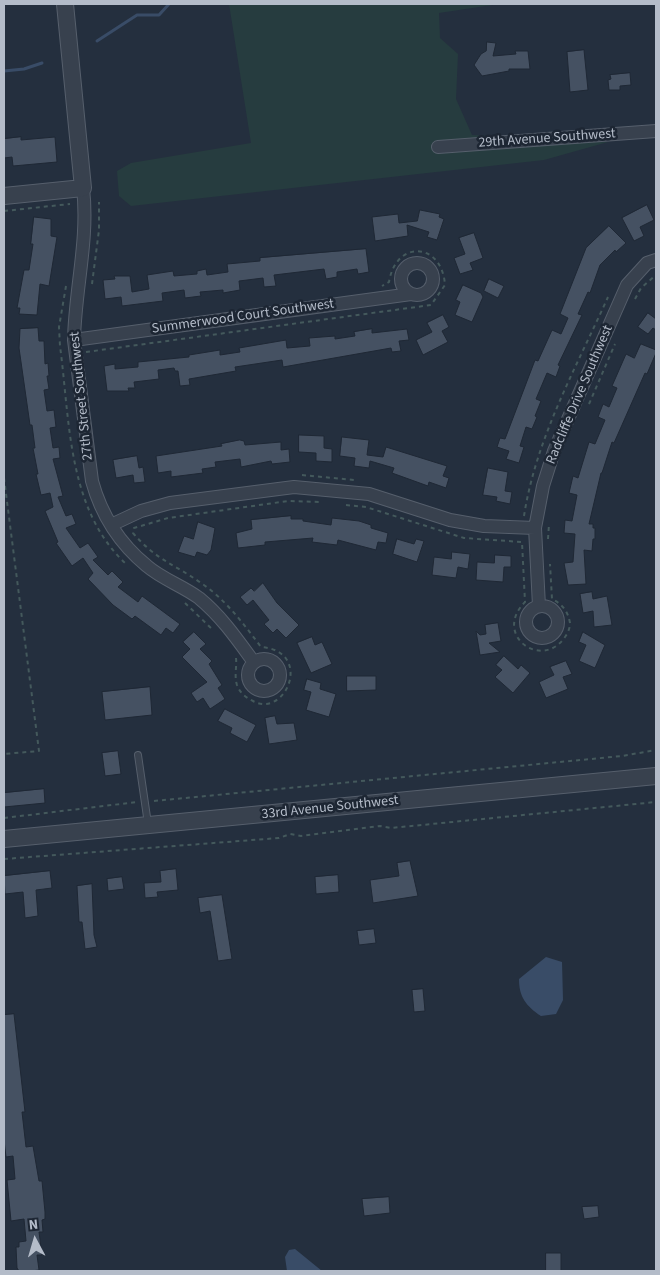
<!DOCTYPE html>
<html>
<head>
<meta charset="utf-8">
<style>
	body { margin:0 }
	#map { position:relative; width:660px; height:1275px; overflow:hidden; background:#242f3e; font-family:"Source Sans 3",sans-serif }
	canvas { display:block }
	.frame { position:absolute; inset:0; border:5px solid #b4bcc9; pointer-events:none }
	.north { position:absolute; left:10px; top:1215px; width:50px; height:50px; -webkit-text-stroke:4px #1d2633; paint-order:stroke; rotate:354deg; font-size:14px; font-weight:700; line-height:20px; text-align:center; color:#b4bcc9 }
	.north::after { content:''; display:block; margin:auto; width:18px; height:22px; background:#b4bcc9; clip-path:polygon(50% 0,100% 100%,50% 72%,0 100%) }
</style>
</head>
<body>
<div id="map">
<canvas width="660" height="1275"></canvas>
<div class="frame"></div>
<div class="north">N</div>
</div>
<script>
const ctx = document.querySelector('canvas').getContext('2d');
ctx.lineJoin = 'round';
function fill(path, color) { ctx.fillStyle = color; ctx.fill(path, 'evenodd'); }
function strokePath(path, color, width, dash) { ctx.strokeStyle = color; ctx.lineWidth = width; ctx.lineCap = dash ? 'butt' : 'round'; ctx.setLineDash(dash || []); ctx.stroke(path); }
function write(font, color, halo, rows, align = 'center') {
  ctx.font = font + ' "Source Sans 3",sans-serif'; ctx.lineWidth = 5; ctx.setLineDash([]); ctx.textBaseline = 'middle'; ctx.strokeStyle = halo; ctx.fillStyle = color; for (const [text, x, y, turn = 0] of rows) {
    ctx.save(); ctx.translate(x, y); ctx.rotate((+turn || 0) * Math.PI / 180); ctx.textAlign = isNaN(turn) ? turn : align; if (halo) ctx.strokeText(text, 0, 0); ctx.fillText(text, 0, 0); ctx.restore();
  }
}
fill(new Path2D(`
	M229,4H499L439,13L440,38L458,54L456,99L472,135L608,142L544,160L131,206L119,196L117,171L131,163L251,143Z`), '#263c3f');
fill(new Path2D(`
	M546,957L562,962L563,1000L556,1014L541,1016C526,1006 519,997 519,979Z
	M295,1249L322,1271H287L285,1257L289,1250Z`), '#394c67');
strokePath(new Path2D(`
	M97,41L137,15H159L169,4
	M4,71L24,69L42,63`), '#394c67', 3);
const building = new Path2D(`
	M487,42L496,43L493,56L516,54L515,51H528L530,69H509V71L482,76L474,65L481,54L486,51Z
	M584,50L588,90L570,92L567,52Z
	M630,73L631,85L620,86V90H609L608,80L611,79L610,75Z
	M21,137V140L55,137L57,162L13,166L12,157L4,158V139Z
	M647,205L654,220L640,227L644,236L634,241L622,218Z
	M420,210L440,214L439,217L444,219L437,240L427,237L429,232L407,225L408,236L375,241L372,217L398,214L399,223L417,221Z
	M34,217L51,219V236L57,237L49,286L40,284L37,315L19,314L20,308H17L24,270H29L33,244H31Z
	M609,226L626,243L616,252L615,250L600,265L590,293L588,292L578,314L582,315L558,365L560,366L556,377L547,373L536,399L541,401L535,416L537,417L532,429L526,427L520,446L524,447L519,463L506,459L509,451L497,447L500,438L505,439L535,360L538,361L552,330L561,334L568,318L560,314L586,248Z
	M474,233L483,258L470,263L473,270L460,274L454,258L465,254L459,238Z
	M366,249L369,272L358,274L357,269L337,272V277L326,279L324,269L274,275L276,286L264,287L263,278L239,281L240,290L223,293V290L200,292L201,296L185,298L184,290L162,293L163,301L122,306L121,297L105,299L103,280L115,279L114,276H130L132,292L149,289L147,275L173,271L174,276L197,274V271L206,269L207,275L228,272L227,264L260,261V258Z
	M489,279L504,286L498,298L484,291Z
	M463,285L481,293L483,297L472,322L455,315L460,302L456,300Z
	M648,313L656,319V330L653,328L648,334L638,327Z
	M443,315L449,327L442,331L448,342L423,355L416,340L432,332L427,323Z
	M38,328L39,341H44L45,364L48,363L49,376H47L49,389L44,390L47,411L54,410L56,427L50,428L53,448L59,447L60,458L53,459L63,496L58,497L66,516L72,514L76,524L66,528L80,548L88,543L98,557L93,560L108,575L112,571L123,582L118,587L138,602L142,596L180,624L173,633L166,628L161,635L135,616L132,619L113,605L88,579L93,573L83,558L72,566L56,543L58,542L45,511L53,507L50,493L41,495L36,474H38L33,448H35L32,425H30L19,348L20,329Z
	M372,329V333L407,329L409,340L399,341L401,351L392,352L391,348L283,367L282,360L235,367L236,371L189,379L190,385L180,386L178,371H175L174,368L158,370L159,379L134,382L135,388H128L129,391H107L104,366L115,364V369L138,367V362L189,357V355L220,350V355L240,352L239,348L286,340L287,348L310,346L309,338L335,336V339L355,336L354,332Z
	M641,344L656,350V353L647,374L645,373L614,443L612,442L602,473H601L589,524H593V528H595V539H593L592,551L584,550L586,584L568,585L564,563L573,562L575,534L564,533L565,520L572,521L577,495L569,493L573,476L578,478L589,442L595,444L605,420L598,417L603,404L609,407L617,388L612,386L626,354L634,358Z
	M299,435L324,436V448L332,449V462L316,461V453L299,452Z
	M342,437L369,440L367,455L383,457L386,447L447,466L443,476L449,478L446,488L429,482L428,486L392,473L394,468L370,461L369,468L354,466L355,458L340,456Z
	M240,440L244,441L245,445L281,442V450L289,449L290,462L272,464L271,461L241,467L240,459L215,462L216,467L202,469L203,473L171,477V471L158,473L156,456L222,446L221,444Z
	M137,456L139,468L143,467L145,482L134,483L133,475L116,478L113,460Z
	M488,468L508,472L505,491L512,492L510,504L496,501L497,497L483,495Z
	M291,516V519H303V521L331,525L332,518L359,521L371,525V528L388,533L386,543L378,542L376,550L338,540L337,545L312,542L313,538L265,542V545L238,548L236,533L252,529L251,520Z
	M198,522L215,528L211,550L207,555L197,552L195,557L178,552L184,536L193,539Z
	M397,539L414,544L416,539L424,541L417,562L393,554Z
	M452,552L470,554L468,569L458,567L456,578L432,575L434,557L451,559Z
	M495,555L511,556V567H504L503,582L476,580L477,562L494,563Z
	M263,583L277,603L299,625L286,638L277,629L273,633L264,624L269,620L253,600L247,605L240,597L251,588L254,591Z
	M592,592L593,599L607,596L612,625L594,627L593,611L583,613L580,594Z
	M498,623L501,641L489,643L500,652L480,655L476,631L480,635L486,634L485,625Z
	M194,632L206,644L200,649L212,661L209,664L222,685L218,688L225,699L210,709L203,698L197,702L191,693L207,682L182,657L190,649L183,642Z
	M583,632L605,645L595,668L579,661L586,645L579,642Z
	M312,637L315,645L322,642L332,664L311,673L297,643Z
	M504,656L518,669L521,665L530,673L513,693L495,677L502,670L496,665Z
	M566,661L572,674L563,677L568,689L546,698L539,682L554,675L550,667Z
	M347,676H376V690L347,691Z
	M307,679L321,683L320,689L336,694L329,717L306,710L311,692L304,690Z
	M150,687L152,715L105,720L102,692Z
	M225,709L256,725L247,742L230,733L232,728L218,721Z
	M275,716L277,724L294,723L297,740L269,744L265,718Z
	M118,751L121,774L105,776L102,753Z
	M44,789L45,803L4,807V793Z
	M410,861L418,896L373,903L370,880L399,876L397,863Z
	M176,869L178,890L157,892L158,897L145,898L144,883L161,882L160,871Z
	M50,871L52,888L36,890L38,916L25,918L23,892L5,894L4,876Z
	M338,875L339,892L316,894L315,877Z
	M122,877L124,889L108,891L107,879Z
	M92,884L94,935L97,947L85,949L82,922H79L77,886Z
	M222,895L232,959L218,961L210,911L200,913L198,898Z
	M374,929L376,943L359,945L357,931Z
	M423,989L425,1011L414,1012L412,990Z
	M14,1014L25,1112H22L26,1147L33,1146L39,1181H42L45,1212V1219L42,1220L43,1232H39L42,1255H37L39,1270L31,1271H19L17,1268L16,1247H19V1242L26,1241L24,1219L11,1221L7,1180L15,1179L13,1156L6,1157L4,1140V1015Z
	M389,1197L390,1213L364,1216L362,1199Z
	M598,1206L599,1217L584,1219L582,1207Z
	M546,1253H561V1271H546Z`);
fill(building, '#455162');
strokePath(building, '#1f2835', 1);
const service = new Path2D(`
	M138,755L148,824`);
const minor = new Path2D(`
	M438,147L656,131
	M83,188C89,239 75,289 74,340L92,481C101,514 120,544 147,566C162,579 183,586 199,598C221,616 237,639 253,661
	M401 279a16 16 0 1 1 32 0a16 16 0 1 1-32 0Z
	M74,340L411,294
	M111,525L141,511L170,503L294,487L369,494L450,520L484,526L535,528
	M526 622a16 16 0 1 1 32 0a16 16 0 1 1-32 0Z
	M539,606L535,528L543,486L554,451L627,285L647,263L656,260
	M248 675a16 16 0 1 1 32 0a16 16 0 1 1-32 0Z`);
const tertiary = new Path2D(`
	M4,196L83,188L65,4
	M4,839L656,776`);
strokePath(service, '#565f6c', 8);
strokePath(minor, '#565f6c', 14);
strokePath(tertiary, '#565f6c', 18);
strokePath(new Path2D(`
	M4,211L70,204
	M92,284L99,230V202
	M66,286L59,327L60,346C70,420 67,508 125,563
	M635,299L641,288L656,275
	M86,352L431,305L445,285C442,242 396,239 389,282L382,286
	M589,404L615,344
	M302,475L354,480
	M4,478L39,751L4,754
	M346,505L366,507L464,538L522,542L525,602C492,635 542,671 565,637C568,633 570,628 570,623C568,611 562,604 552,599L550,564
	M524,516C536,438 576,368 608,297
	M548,539L549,524
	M185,603L212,629
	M236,658C237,667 234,676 237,685C240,693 245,697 253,701C286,719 314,651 261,647C243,623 225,599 201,583C174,564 156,560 133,533L134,528L168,518L288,501L319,502
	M154,801L622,756L656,750
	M4,818L137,802
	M4,859L279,838L290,834L301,836L380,826L391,828L656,802`), '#44595c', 2, [4, 4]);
strokePath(service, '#38414e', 6);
strokePath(minor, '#38414e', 12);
strokePath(tertiary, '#38414e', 16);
write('14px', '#b4bcc9', '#1d2633', [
	["29th Avenue Southwest",547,139,-4],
	["Summerwood Court Southwest",243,317,-8],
	["Radcliffe Drive Southwest",580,395,-67],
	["27th Street Southwest",82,396,-96],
	["33rd Avenue Southwest",330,808,-6]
]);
</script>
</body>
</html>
